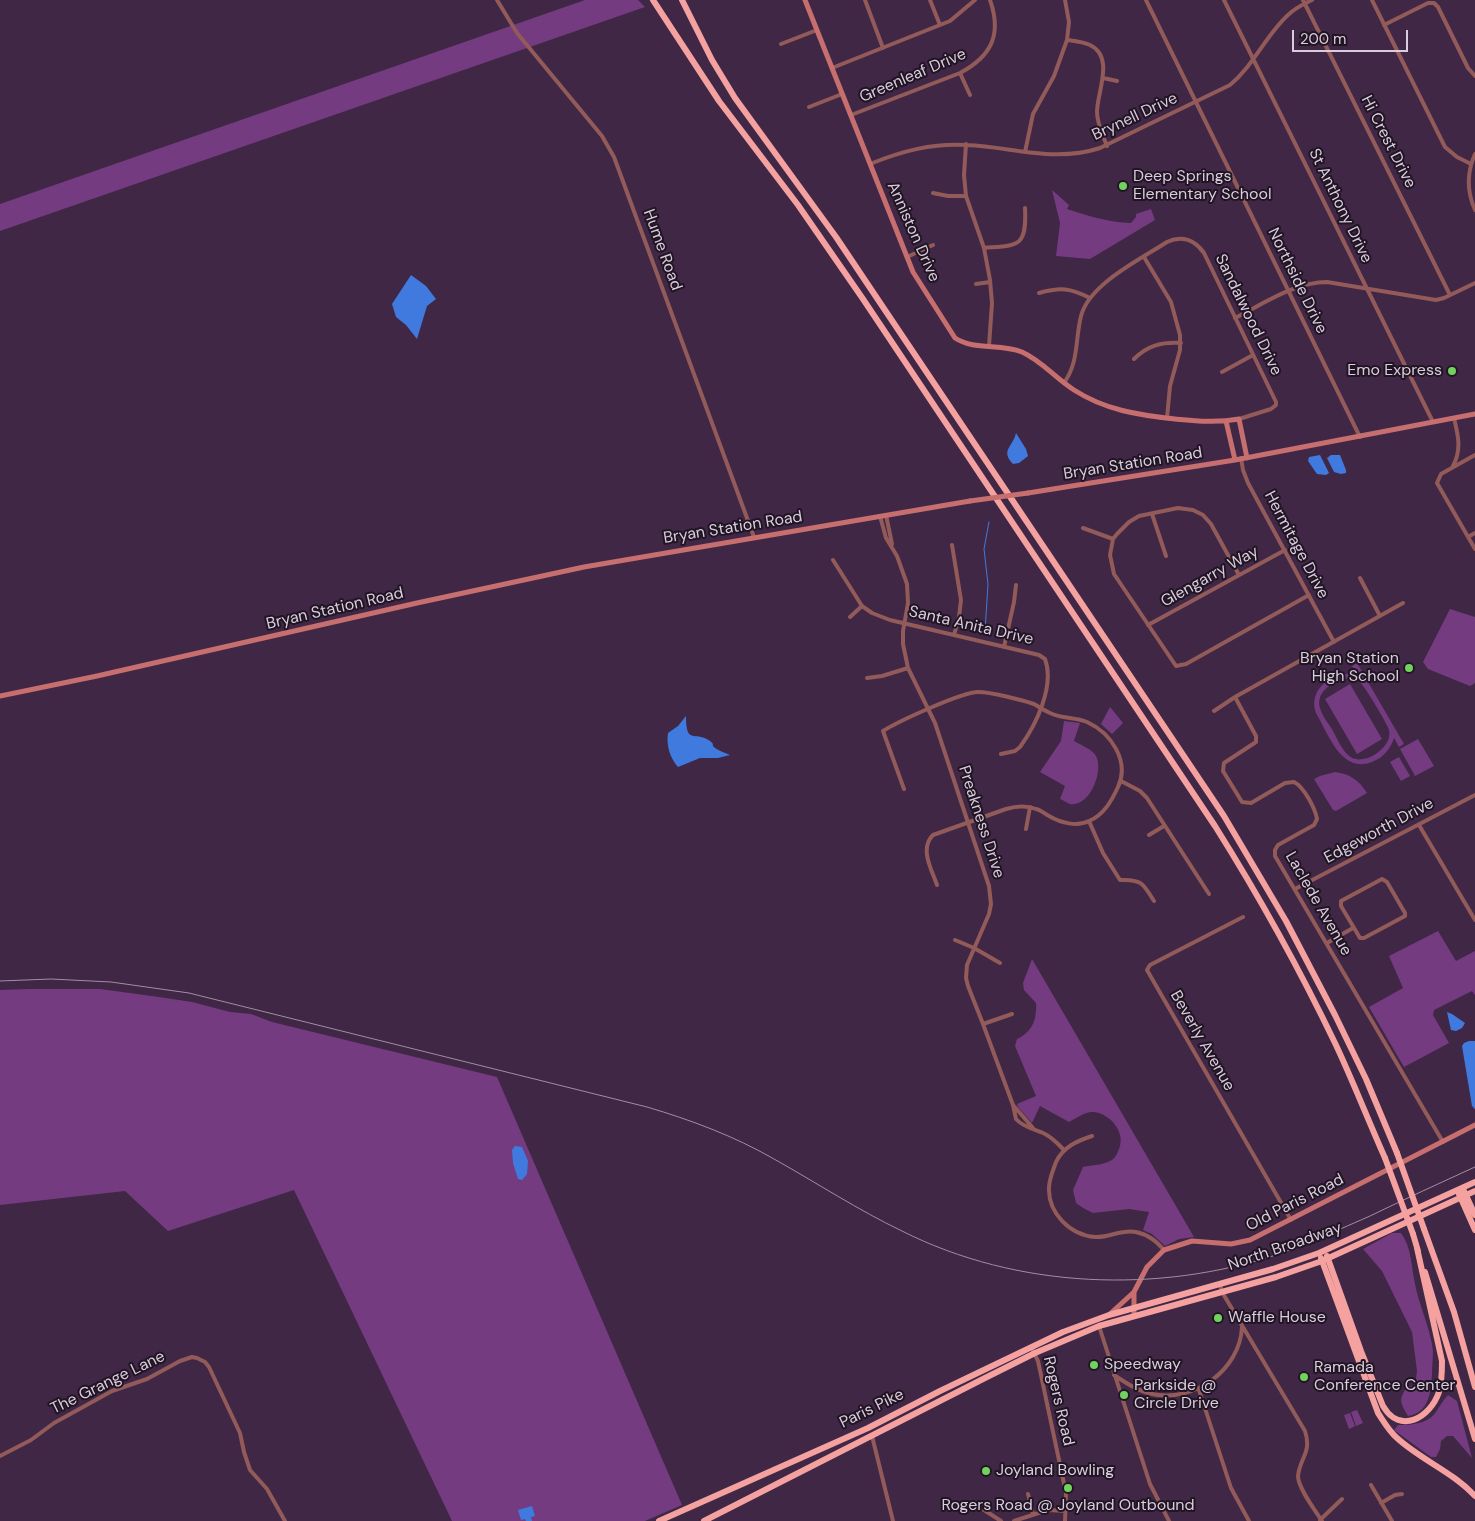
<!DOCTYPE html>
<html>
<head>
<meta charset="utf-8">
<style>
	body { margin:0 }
	#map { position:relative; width:1475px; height:1521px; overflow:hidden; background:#402745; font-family:"DM Sans",sans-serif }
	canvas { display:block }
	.scale { position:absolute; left:1292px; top:30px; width:116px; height:22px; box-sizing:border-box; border:2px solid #dbcbde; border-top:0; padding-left:6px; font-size:15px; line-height:18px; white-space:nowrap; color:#dbcbde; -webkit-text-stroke:4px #201523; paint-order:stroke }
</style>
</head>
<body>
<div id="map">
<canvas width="1475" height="1521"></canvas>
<div class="scale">200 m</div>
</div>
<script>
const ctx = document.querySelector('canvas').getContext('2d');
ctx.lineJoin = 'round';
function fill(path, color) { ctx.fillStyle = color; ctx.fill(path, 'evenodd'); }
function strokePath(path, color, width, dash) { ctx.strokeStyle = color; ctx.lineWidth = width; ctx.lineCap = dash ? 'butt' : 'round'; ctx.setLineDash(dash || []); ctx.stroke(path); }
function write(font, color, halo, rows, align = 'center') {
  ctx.font = font + ' "DM Sans",sans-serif'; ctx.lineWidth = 4; ctx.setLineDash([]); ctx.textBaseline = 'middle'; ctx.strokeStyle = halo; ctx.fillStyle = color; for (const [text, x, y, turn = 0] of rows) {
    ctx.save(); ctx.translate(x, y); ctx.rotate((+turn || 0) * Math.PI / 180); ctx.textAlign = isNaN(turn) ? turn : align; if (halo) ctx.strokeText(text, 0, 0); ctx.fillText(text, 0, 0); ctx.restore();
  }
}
fill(new Path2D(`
	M585,0H638L645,7L0,231V204Z
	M1052,190L1069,205L1067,209C1088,216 1108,222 1131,223L1136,217V214L1151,209L1155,220L1090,259L1056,256L1060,223Z
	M1450,609L1475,617V683L1470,686L1428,669L1423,662Z
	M1357,663L1404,744L1399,747L1394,738C1391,748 1384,757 1374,761C1342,776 1329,735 1316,713C1307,688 1335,670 1357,674L1352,666ZM1348,678C1352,679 1355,679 1359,681C1364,685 1387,723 1389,730C1390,735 1389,740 1386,744C1378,756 1358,766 1347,754C1341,748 1337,738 1333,731C1329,724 1322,716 1320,708C1315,691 1335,680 1348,678Z
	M1350,684L1382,739L1357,754L1325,699Z
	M1110,707L1123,723L1112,734L1101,724Z
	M1064,721L1080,723L1074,741C1081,745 1092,749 1096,756C1104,771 1090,807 1070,804C1067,803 1063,800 1060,799L1065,786L1040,772L1061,741Z
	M1418,739L1434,766L1415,776L1400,749Z
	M1399,757L1410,776L1401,781L1390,762Z
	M1335,772C1350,774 1359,780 1367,793L1336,811L1333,810L1314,779L1320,776Z
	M1438,931L1456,961L1475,951V995L1472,991L1434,1010L1433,1015L1449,1043L1404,1067L1369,1007L1403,988L1389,956Z
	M1032,959L1194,1237L1179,1239L1165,1246L1152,1234L1143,1230L1149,1212L1129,1209L1093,1213L1083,1208L1076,1203L1073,1190L1083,1167C1092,1165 1103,1165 1110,1161C1115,1159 1117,1154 1119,1149C1126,1133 1111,1114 1094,1112C1086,1111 1076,1118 1069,1122L1040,1106L1032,1123L1018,1107L1017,1104L1036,1096L1015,1046L1017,1039C1032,1032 1037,1020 1036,1003L1024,990L1023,983Z
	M29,989H100L159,997L192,1002L230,1012L251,1014L272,1022L497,1077L682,1505L645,1521H452L294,1190L168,1231L125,1191L0,1205V990Z
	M1392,1233H1401C1412,1248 1411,1266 1415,1284C1419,1305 1431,1330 1433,1351C1433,1358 1432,1367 1432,1374C1431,1392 1429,1413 1408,1416C1400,1402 1398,1399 1408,1386H1415L1417,1371L1412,1332L1382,1271L1363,1249Z
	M1448,1395L1457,1401L1472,1458L1453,1436H1447L1441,1441L1440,1449L1436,1457H1431L1394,1430L1398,1425C1411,1425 1428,1424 1436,1412C1440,1406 1443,1400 1448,1395Z
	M1357,1410L1363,1423L1356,1426L1351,1412Z
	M1350,1413L1355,1426L1349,1429L1344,1415Z`), '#743b80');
fill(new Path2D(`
	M411,275L426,286L436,299L427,306L417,339L406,325L396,317L392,304Z
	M1016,433L1026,449L1028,456L1019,463L1013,464C1000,450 1013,447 1016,433Z
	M1320,455L1329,473L1326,475L1317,474L1308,461L1309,457Z
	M1331,455H1340L1346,470V473L1341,474L1334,472L1327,458Z
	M686,716C686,746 695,730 710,741C716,746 710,743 715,748C719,751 726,753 730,755L718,758H700L678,767C670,758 666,745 668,733L678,726Z
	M1447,1012L1452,1014L1465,1023L1462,1028L1456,1031L1451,1030Z
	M1469,1041H1475V1109L1472,1106L1462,1046L1464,1043Z
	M515,1146L522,1147L528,1161L527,1174L522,1180L518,1179L513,1163L512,1150Z
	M532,1506L535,1516L531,1517L532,1521H526L525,1519L521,1520L518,1510Z`), '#407adf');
strokePath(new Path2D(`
	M985,632L988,584L984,549L989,522`), '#407adf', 1);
strokePath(new Path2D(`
	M497,0L517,33L602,136L614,157L754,537
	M865,0L883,48
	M930,0L940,25
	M1146,0L1360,437
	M1224,0L1433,422
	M1303,0L1450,295
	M1372,0L1445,147L1457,157L1471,164
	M1384,25L1428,3H1434L1438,7L1468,68L1475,76
	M1067,40C1074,41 1083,42 1090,45C1115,57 1097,92 1097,112C1097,124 1103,135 1107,146
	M781,44L817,30
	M832,68L950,21L975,0
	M960,73L970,95
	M1103,78L1117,81
	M809,107L842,94
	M851,115L960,73C992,56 1002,34 990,0
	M966,144L964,175L966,196L984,248L990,280L992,303L989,346
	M1025,152L1033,114L1054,76L1067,40L1069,22L1065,0
	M1475,154C1467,172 1467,192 1475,210
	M870,164C902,151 932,143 967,145C1013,147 1054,163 1100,148L1230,85C1254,65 1266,35 1288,15C1295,8 1304,4 1312,0
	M933,193L948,196H966
	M984,248C1018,245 1027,248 1025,208
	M907,257L933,245
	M1144,257L1171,302L1180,335V350L1170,386L1167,418
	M976,284L990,282
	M1039,293C1061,287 1070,288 1090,298
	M1235,318C1263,304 1295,282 1327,282L1436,300L1444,298L1475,283
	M1134,359C1148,345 1162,342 1181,343
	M1222,372L1253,355
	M1064,383C1079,362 1075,340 1081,316C1089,284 1141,259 1167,242C1182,235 1195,240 1204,253L1276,402V405L1271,409L1239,419
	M1475,455L1441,474L1437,483L1475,549
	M1241,458L1243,470L1248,483L1334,642
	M1453,466C1462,449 1458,435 1454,418
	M1152,514L1166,556
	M886,515L892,544
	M880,516L886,538L897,556L907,584L908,603L903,631V644L908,668L935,723L989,886L991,904L989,914L967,965L966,978L968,986L983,1024L1013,1105L1016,1119C1024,1128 1035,1129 1045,1134C1053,1138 1058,1144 1064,1150
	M1083,528L1113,539
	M1468,537L1475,533
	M952,545L961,600L959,617L954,635
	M833,560L862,606L872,613L890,620L1039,655L1045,659C1055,686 1036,725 1020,747L1015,751L1001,754
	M1239,575L1211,524L1203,515L1193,510L1178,508L1139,516L1129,522L1117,534L1113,539L1110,555L1114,574L1176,666L1186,664L1309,595
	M1360,578L1380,616
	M850,617L862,606
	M1148,625L1285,550
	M1004,647L1014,602L1016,585
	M867,678L882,676L908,668
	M1235,697L1256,736V742L1224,763L1223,771L1242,802L1251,803L1285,783L1294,782C1304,787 1315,808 1317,819L1314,825L1278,845L1275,850V856L1443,1142
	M1214,711L1235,697L1403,603
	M1121,781L1140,791L1147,798L1209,894
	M904,789L883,731C899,721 962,692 978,692C991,692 1022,700 1034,704C1039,707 1045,711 1050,713C1062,719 1075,717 1087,722C1111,733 1130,761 1118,787C1112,800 1104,815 1089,821C1077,827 1061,823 1049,816C1045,814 1041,810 1036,809C1026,805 1016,806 1006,809L933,835C919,849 932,870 937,885
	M1089,821L1103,853L1120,880C1141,879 1143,883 1154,901
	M1419,825L1475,920
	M1026,829L1030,807
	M1149,835L1164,826
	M1382,879L1387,882L1405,913V916L1364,938H1360L1341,906V901Z
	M1295,889L1475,795
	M1243,917L1150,965L1147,970L1291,1220
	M955,940L974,948L1000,963
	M1327,943L1353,928
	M983,1024L1012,1014
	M1013,1105L1033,1128
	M1092,1136C1077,1141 1063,1147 1056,1162C1053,1171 1049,1179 1049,1188C1048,1213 1070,1235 1095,1237C1109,1238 1121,1229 1136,1232C1149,1235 1156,1241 1164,1250
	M1220,1284L1222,1292L1305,1431C1312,1453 1300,1457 1298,1476C1298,1488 1315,1510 1322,1521
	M1099,1326L1150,1484L1169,1521
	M1031,1347L1038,1361L1066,1493L1065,1521
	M1114,1375C1126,1383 1138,1391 1152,1394C1194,1403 1240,1370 1242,1327
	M1199,1390L1231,1488L1249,1521
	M872,1436L893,1521
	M0,1456L31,1440L54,1423L112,1391L147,1379L180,1361L192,1357L197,1358L205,1362L209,1367L240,1433L244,1452L250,1470L267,1489L285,1521
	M1371,1485L1392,1521
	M1028,1494L1033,1514
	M1381,1503L1395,1495L1402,1494
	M984,1510L1001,1521
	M1320,1520L1342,1499
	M1014,1521L1048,1510L1066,1511`), '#925a59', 4);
strokePath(new Path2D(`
	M805,0L913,272L955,338C975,351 1000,343 1022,352C1042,361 1055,378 1074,390C1105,410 1138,415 1175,419C1197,421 1217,423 1239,419L1247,458
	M1226,421L1235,460
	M1028,493L1235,460L1475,414
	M0,696L97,676L417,603L584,567L970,501
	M1134,1292V1315
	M1111,1313L1134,1292L1147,1267L1164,1250L1192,1241L1231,1244L1250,1240L1475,1125`), '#c76e6e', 5);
strokePath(new Path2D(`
	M653,0L719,101L798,205L863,299L1215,826C1259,896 1299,968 1335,1043C1353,1081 1368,1120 1385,1158
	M682,0L712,60L735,98L836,237L1224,816L1286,921L1335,1015L1366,1079L1397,1153
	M1464,1191L1475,1215
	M1459,1194L1475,1230
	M1424,1229L1454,1312L1475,1387
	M1413,1234L1418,1251
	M1327,1256L1361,1351L1383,1406C1400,1435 1430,1418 1439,1392C1442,1382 1442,1371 1442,1361L1417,1248
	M1321,1258L1378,1413C1384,1422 1389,1431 1397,1438C1421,1460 1453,1472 1475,1496
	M1425,1272L1475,1439
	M659,1521L868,1428L940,1391L1063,1332L1109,1315L1273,1269L1319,1253L1475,1182
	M704,1521L985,1378L1035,1353L1099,1326L1276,1277L1322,1261L1475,1191`), '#f4a1a0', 6);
strokePath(new Path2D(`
	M0,981L51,979L111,982L189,993L647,1107C691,1120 734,1136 774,1159C817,1183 858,1210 902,1231C1017,1289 1158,1294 1279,1254C1310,1243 1340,1229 1370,1216C1405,1199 1440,1183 1475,1167`), '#a18ea5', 1);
strokePath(new Path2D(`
	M970,501L1028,493`), '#c76e6e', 5);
strokePath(new Path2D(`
	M1397,1153L1424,1229
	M1385,1158L1413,1234`), '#f4a1a0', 6);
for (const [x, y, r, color] of [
	[1123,186,5,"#71d35e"],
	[1452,371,5,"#71d35e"],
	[1409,668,5,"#71d35e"],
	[1218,1318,5,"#71d35e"],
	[1094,1365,5,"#71d35e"],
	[1304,1377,5,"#71d35e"],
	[1124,1395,5,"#71d35e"],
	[986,1471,5,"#71d35e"],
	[1068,1488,5,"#71d35e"]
]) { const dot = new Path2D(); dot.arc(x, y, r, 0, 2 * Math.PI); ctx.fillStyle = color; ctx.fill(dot); strokePath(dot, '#201523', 2); }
write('16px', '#dbcbde', '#201523', [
	["Greenleaf Drive",913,76,-23],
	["Brynell Drive",1135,117,-25],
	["Hi Crest Drive",1388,142,63],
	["St Anthony Drive",1340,206,64],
	["Anniston Drive",913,232,66],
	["Hume Road",662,250,70],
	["Northside Drive",1297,281,64],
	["Sandalwood Drive",1248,315,64],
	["Bryan Station Road",1133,464,-9],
	["Bryan Station Road",733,528,-9],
	["Hermitage Drive",1296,545,62],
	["Glengarry Way",1210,577,-29],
	["Bryan Station Road",335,609,-13],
	["Santa Anita Drive",971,626,13],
	["Preakness Drive",981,822,72],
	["Edgeworth Drive",1379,831,-28],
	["Laclede Avenue",1318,904,60],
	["Beverly Avenue",1202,1041,60],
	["Old Paris Road",1295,1203,-27],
	["North Broadway",1285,1247,-19],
	["The Grange Lane",108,1383,-26],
	["Rogers Road",1058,1401,77],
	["Paris Pike",872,1409,-26]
]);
write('16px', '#dbcbde', '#201523', [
	["Deep Springs",1133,177],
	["Elementary School",1133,195],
	["Emo Express",1442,371,"right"],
	["Bryan Station",1399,659,"right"],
	["High School",1399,677,"right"],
	["Waffle House",1228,1318],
	["Speedway",1104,1365],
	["Ramada",1314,1368],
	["Conference Center",1314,1386],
	["Parkside @",1134,1386],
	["Circle Drive",1134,1404],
	["Joyland Bowling",996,1471],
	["Rogers Road @ Joyland Outbound",1068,1506,"center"]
], 'left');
</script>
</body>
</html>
